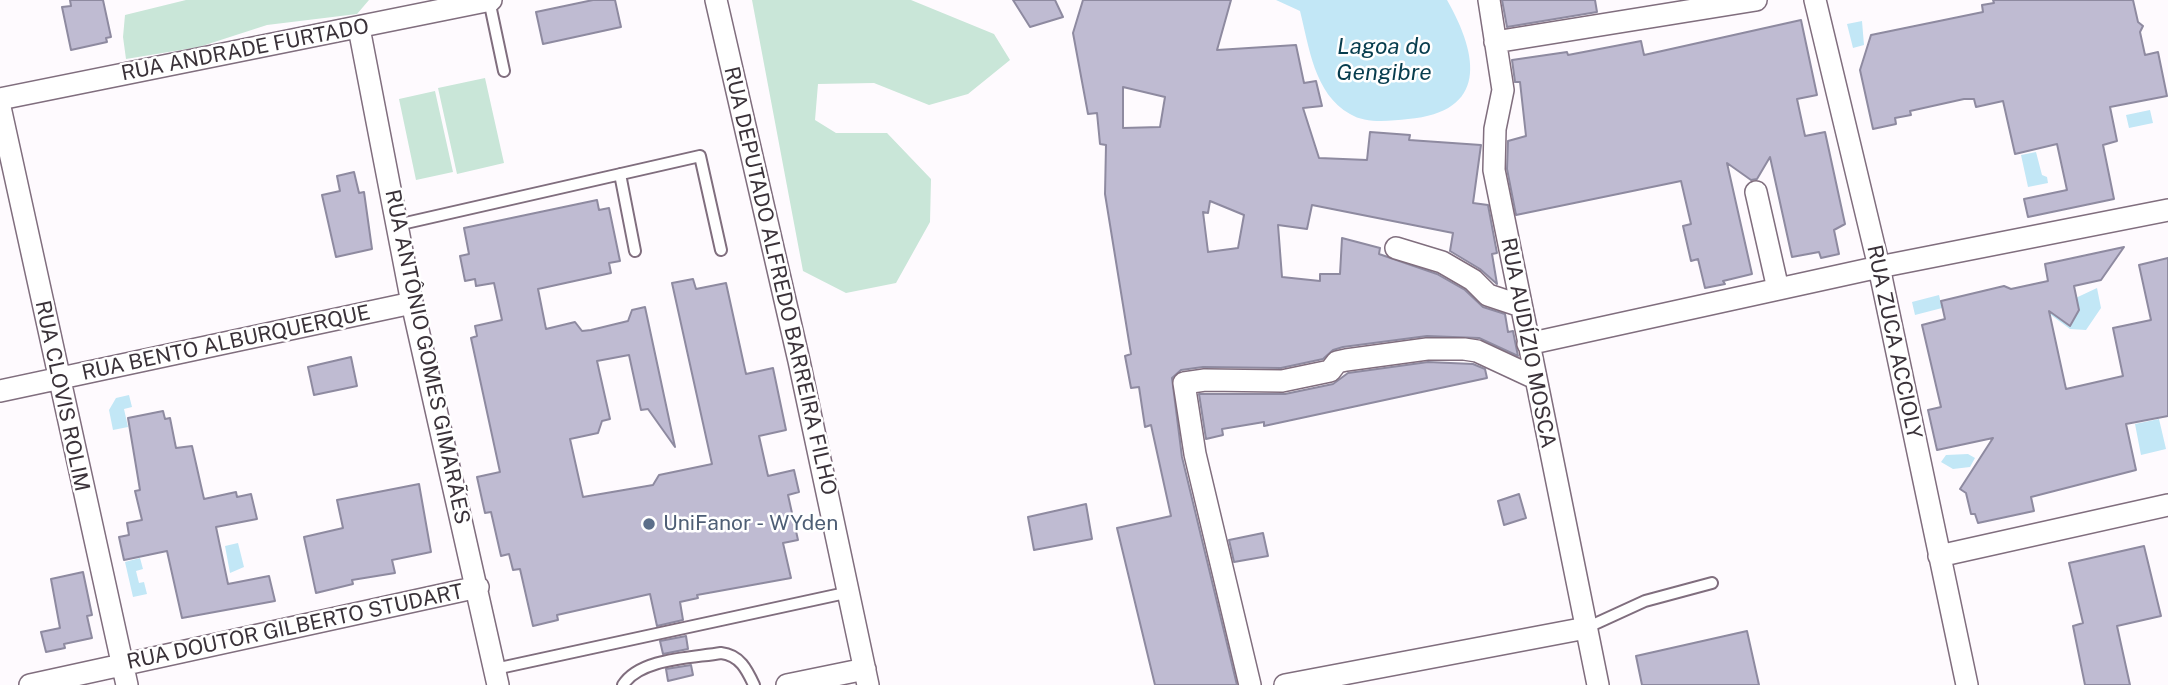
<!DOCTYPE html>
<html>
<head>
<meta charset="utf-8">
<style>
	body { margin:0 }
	canvas { display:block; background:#fefafe }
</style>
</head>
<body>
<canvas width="2168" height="685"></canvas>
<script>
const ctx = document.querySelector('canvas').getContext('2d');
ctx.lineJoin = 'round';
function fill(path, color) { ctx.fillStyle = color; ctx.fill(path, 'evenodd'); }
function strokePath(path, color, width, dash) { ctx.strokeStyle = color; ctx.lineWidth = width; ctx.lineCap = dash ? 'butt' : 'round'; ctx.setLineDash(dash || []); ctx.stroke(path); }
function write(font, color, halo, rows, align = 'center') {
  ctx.font = font + ' "Public Sans",sans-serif'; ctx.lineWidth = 5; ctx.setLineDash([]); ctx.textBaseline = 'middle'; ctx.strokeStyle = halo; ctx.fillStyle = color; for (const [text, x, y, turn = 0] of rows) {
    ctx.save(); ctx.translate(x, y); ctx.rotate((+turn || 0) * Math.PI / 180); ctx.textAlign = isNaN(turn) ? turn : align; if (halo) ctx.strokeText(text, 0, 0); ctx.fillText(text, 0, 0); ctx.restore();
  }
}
fill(new Path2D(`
	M186,0H369L357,14L267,25L199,47L126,59L123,37L125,15Z
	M752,0H911L994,34L1010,60L968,94L929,105L874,83L818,84L815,120L836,133H887L931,179L930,222L896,283L846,293L803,271Z
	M485,78L504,163L457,174L438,88Z
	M435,91L453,172L416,180L399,99Z`), '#c9e6d8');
fill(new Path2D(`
	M1276,0H1447C1479,56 1488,112 1408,119C1390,121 1366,124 1350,114C1314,94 1309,46 1300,11Z
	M1862,21L1864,45L1853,48L1847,24Z
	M2150,110L2153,123L2129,128L2126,115Z
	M2036,152L2042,175L2047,177L2048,183L2028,187L2021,155Z
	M2097,288L2101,308L2086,330L2070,329L2051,315L2050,310Z
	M1939,295L1942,308L1915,315L1912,302Z
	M129,395L132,407L124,409L128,427L113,430L109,410L116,398Z
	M2159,419L2166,449L2141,455L2135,424Z
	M1968,454L1975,458L1970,467L1953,469L1941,462L1946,455Z
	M238,543L244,567L230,573L225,546Z
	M140,558L143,569L136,571L139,583L144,582L147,594L133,597L125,562Z`), '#c2e7f6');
const building = new Path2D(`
	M70,0H103L111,37L106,38L107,42L71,50L62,7L71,6Z
	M593,0H615L621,27L543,44L536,12Z
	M1013,0H1055L1063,17L1030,27Z
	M1083,0H1231L1217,50L1296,45L1304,83L1316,81L1322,106L1303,108L1319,158L1367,160L1370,132L1410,135L1409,140L1481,145L1473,203L1488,205L1497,253L1492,254L1497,284L1480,269L1450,251L1453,233L1312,205L1307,229L1278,225L1282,277L1320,281V274H1340L1342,238L1380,248L1379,254L1437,274L1465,290L1483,307L1505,314L1508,332L1513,331L1518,356L1479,338L1427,336L1343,347L1333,350L1323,359L1281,368L1203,367L1181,370L1172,378L1182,457L1237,685H1155L1117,528L1171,516L1151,425L1145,427L1139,387L1131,388L1125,356L1131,354L1105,194L1106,145L1100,144L1097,113L1088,114L1073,33ZM1123,87L1165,97L1160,127L1123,128ZM1210,201L1244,215L1238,248L1208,252L1203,212L1208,213Z
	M1502,0H1595L1597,12L1507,27Z
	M1993,0H2133L2138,22L2143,26L2140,32L2145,55L2158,52L2167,96L2110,107L2117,141L2103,145L2114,199L2028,217L2024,199L2067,190L2057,144L2015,154L2003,101L1976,107L1974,99H1964L1910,111L1911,115L1895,118L1896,124L1873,129L1860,70L1871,35L1983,12L1982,5L1994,3Z
	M1801,20L1817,95L1797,99L1805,136L1825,132L1845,224L1834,230L1839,254L1821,258L1819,252L1792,257L1770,157L1757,179L1751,180L1727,163L1752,274L1723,281L1725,284L1705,288L1698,259L1691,261L1683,226L1691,224L1681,181L1516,215L1507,169L1508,141L1526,136L1520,82H1515L1512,60L1567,52L1568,55L1641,41L1644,55Z
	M354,172L359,193L364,192L372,249L336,257L322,195L340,191L337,176Z
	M597,200L599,210L609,208L620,261L609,263L611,273L538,289L546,329L575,322L582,331L591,330L628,321L632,310L645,307L675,447L648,409L641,410L629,355L597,361L610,419L602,421L598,433L570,439L583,497L653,485L659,475L712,464L672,283L693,279L696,289L726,283L746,374L773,368L786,430L759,436L768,476L794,470L799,492L788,495L798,540L783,543L791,578L697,595L698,598L680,602L683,620L657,626L650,594L557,615L558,620L533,626L520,569L513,570L509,554L501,556L491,512L485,513L477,477L500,472L471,338L477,336L475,326L502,320L494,283L476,286L475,279L465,281L460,256L469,254L464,228Z
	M2124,247L2101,280L2074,286L2079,310L2070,326L2049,311L2066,389L2123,376L2113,328L2151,320L2139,265L2168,258V416L2126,424L2136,470L2031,497L2034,511L1978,523L1975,514H1971L1966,493L1960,489L1993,438L1937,450L1928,410L1941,407L1922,325L1945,319L1941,301L2004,286L2011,289L2048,281L2045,264Z
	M351,357L357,386L314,395L308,367Z
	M1428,362L1473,364L1485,369L1487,378L1264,426V422L1222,429L1223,435L1206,439L1199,394H1285L1333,384L1348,373Z
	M163,411L165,419L170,418L176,448L192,446L204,499L236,492L237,497L251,494L257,519L216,527L228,584L269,576L275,601L182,618L167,551L124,560L119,537L129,535L127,523L142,520L135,491L140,490L128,418Z
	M419,484L431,552L392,560L395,573L352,580L353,584L316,593L304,537L343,528L337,500Z
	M1519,494L1526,518L1504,525L1498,501Z
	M1086,504L1092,539L1034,550L1028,517Z
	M1263,533L1268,556L1234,562L1229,540Z
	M2144,546L2161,616L2117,626L2130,685H2085L2073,626L2083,623L2069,563Z
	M83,572L92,615L87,616L92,638L64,644L65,648L46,652L41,632L60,628L51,579Z
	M1747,631L1759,685H1642L1636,656Z
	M686,636L688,649L663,654L660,641Z
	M691,665L693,675L668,681L666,669Z`);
fill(building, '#bfbbd2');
strokePath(building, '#8e8aa0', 2);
const lane = new Path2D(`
	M489,0L504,71
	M620,174L635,251
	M397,225L700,156L721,250
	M1586,628L1645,601L1712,583
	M495,669L850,592
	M623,685C640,658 692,658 721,653C740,655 747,670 754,685`);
const street = new Path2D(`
	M716,0L799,361L868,685
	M1489,0L1503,90L1495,129L1494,170L1598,685
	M1815,0L1879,267L1967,685
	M359,28L412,303L498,685
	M1495,42L1756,0
	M0,99L491,0
	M0,107L127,685
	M1756,192L1778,289
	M1396,248L1442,262L1473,280L1488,295L1521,306
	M1528,344L1879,267L2168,210
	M0,391L412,303
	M1939,556L2168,505
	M30,685L478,587
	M787,685L865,669
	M1250,685L1195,454L1184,383L1205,380L1282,381L1330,371L1337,362L1346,360L1427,349H1464L1477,351L1535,378
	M1285,685L1586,628`);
strokePath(lane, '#806e7e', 14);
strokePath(street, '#806e7e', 24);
strokePath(lane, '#fff', 10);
strokePath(street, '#fff', 21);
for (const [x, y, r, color] of [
	[649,524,7,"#5c6f8a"]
]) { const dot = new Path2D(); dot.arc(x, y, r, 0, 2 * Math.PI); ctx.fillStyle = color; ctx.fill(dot); strokePath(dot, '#fff', 2.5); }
write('21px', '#3a3239', '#fff', [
	["RUA ANDRADE FURTADO",245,50,-11],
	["RUA DEPUTADO ALFREDO BARREIRA FILHO",780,281,77],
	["RUA ZUCA ACCIOLY",1894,342,78],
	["RUA BENTO ALBURQUERQUE",226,343,-12],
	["RUA AUDÍZIO MOSCA",1528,343,79],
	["RUA ANTÔNIO GOMES GIMARÃES",427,357,78],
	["RUA CLOVIS ROLIM",62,396,78],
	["RUA DOUTOR GILBERTO STUDART",295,627,-12]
]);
write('21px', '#4e5e75', '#fff', [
	["UniFanor - WYden",663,524]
], 'left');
write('italic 23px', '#073d4e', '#fff', [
	["Lagoa do",1384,47],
	["Gengibre",1384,73]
]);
</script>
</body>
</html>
